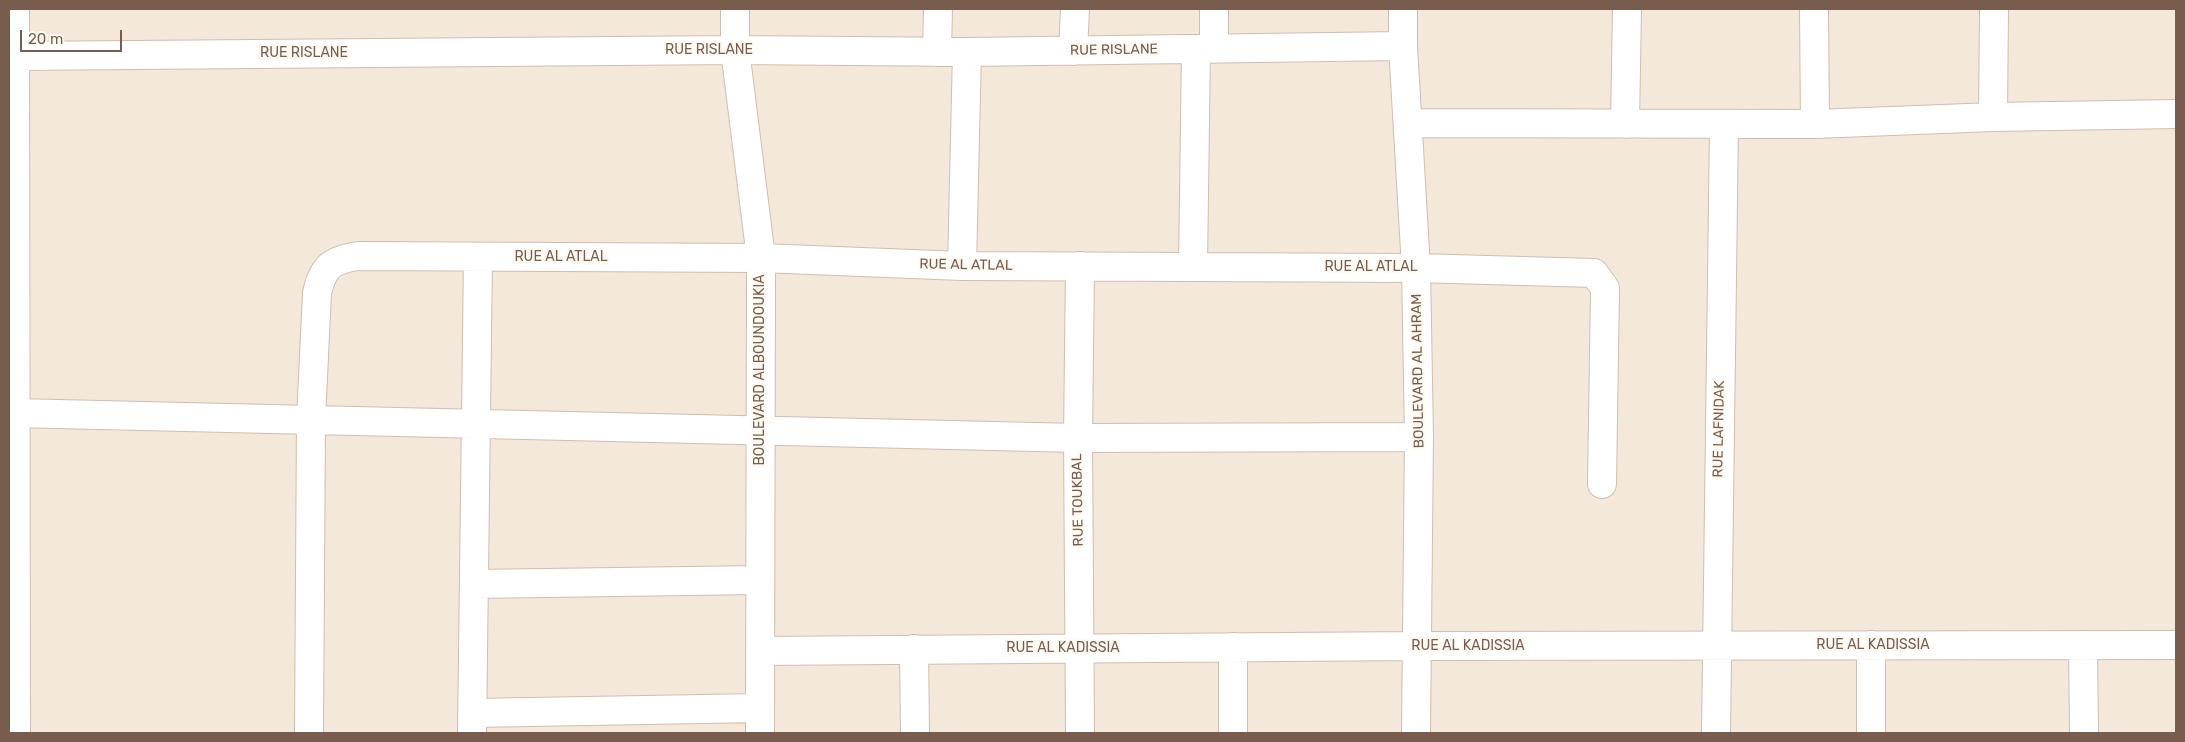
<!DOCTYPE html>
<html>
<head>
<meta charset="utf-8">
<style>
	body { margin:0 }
	#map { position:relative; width:2185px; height:742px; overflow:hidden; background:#fcf6ec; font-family:Rubik,sans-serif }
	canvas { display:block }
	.frame { position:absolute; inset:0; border:10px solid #785d4e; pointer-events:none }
	.scale { position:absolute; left:20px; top:30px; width:102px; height:22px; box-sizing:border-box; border:2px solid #785d4e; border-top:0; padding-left:6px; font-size:15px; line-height:18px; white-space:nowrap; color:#785d4e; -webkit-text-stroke:4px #fffaf3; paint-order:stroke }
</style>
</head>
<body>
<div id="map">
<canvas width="2185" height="742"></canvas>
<div class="frame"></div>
<div class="scale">20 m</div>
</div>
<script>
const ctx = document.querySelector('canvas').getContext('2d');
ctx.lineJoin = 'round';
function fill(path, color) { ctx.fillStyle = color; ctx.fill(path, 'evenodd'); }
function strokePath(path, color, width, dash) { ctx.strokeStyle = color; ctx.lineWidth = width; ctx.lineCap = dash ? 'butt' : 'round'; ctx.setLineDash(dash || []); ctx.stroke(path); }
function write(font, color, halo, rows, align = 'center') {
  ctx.font = font + ' Rubik,sans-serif'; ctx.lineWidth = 5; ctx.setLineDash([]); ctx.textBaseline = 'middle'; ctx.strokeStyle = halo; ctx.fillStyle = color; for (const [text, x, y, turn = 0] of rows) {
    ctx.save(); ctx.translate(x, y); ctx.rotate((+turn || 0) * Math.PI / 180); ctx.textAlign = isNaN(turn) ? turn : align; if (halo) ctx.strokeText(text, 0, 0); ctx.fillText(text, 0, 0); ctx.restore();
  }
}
fill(new Path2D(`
	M9,9H2176V733H9Z`), '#f4e8da');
const minor = new Path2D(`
	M15,9L16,733
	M735,9V50L761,258L760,733
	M1214,9V49
	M1403,9V46L1416,268L1419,437L1416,733
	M1814,9L1815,124
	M1073,51L1075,9
	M937,52L938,9
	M15,56L735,50L967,52L1403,46
	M1993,117L1994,9
	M1408,123L1815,124L1993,117L2176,114
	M1625,124L1627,9
	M962,266L967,52
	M1193,267L1196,49
	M15,413L1078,438L1419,437
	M474,584L760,580
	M2083,645L2084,733
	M914,649L915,733
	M760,651L1416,646L2176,645
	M472,713L760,708
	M309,733L311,419L317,293C323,266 332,260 358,256L761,258L962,266L1416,268L1594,273L1605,288L1602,484
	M472,733L478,257
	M1080,733L1078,438L1080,266
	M1233,733V647
	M1716,733L1724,124
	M1871,733V645`);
strokePath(minor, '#cfbeb0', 30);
strokePath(minor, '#fff', 28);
write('14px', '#785d4e', '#fffaf3', [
	["RUE RISLANE",709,50],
	["RUE RISLANE",1114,50,-1],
	["RUE RISLANE",304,53],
	["RUE AL ATLAL",561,257],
	["RUE AL ATLAL",966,265,1],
	["RUE AL ATLAL",1371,267],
	["BOULEVARD ALBOUNDOUKIA",760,370,-90],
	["BOULEVARD AL AHRAM",1418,371,-91],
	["RUE LAFNIDAK",1719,429,-89],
	["RUE TOUKBAL",1078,500,-91],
	["RUE AL KADISSIA",1873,645],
	["RUE AL KADISSIA",1468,646],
	["RUE AL KADISSIA",1063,648]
]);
</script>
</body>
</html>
